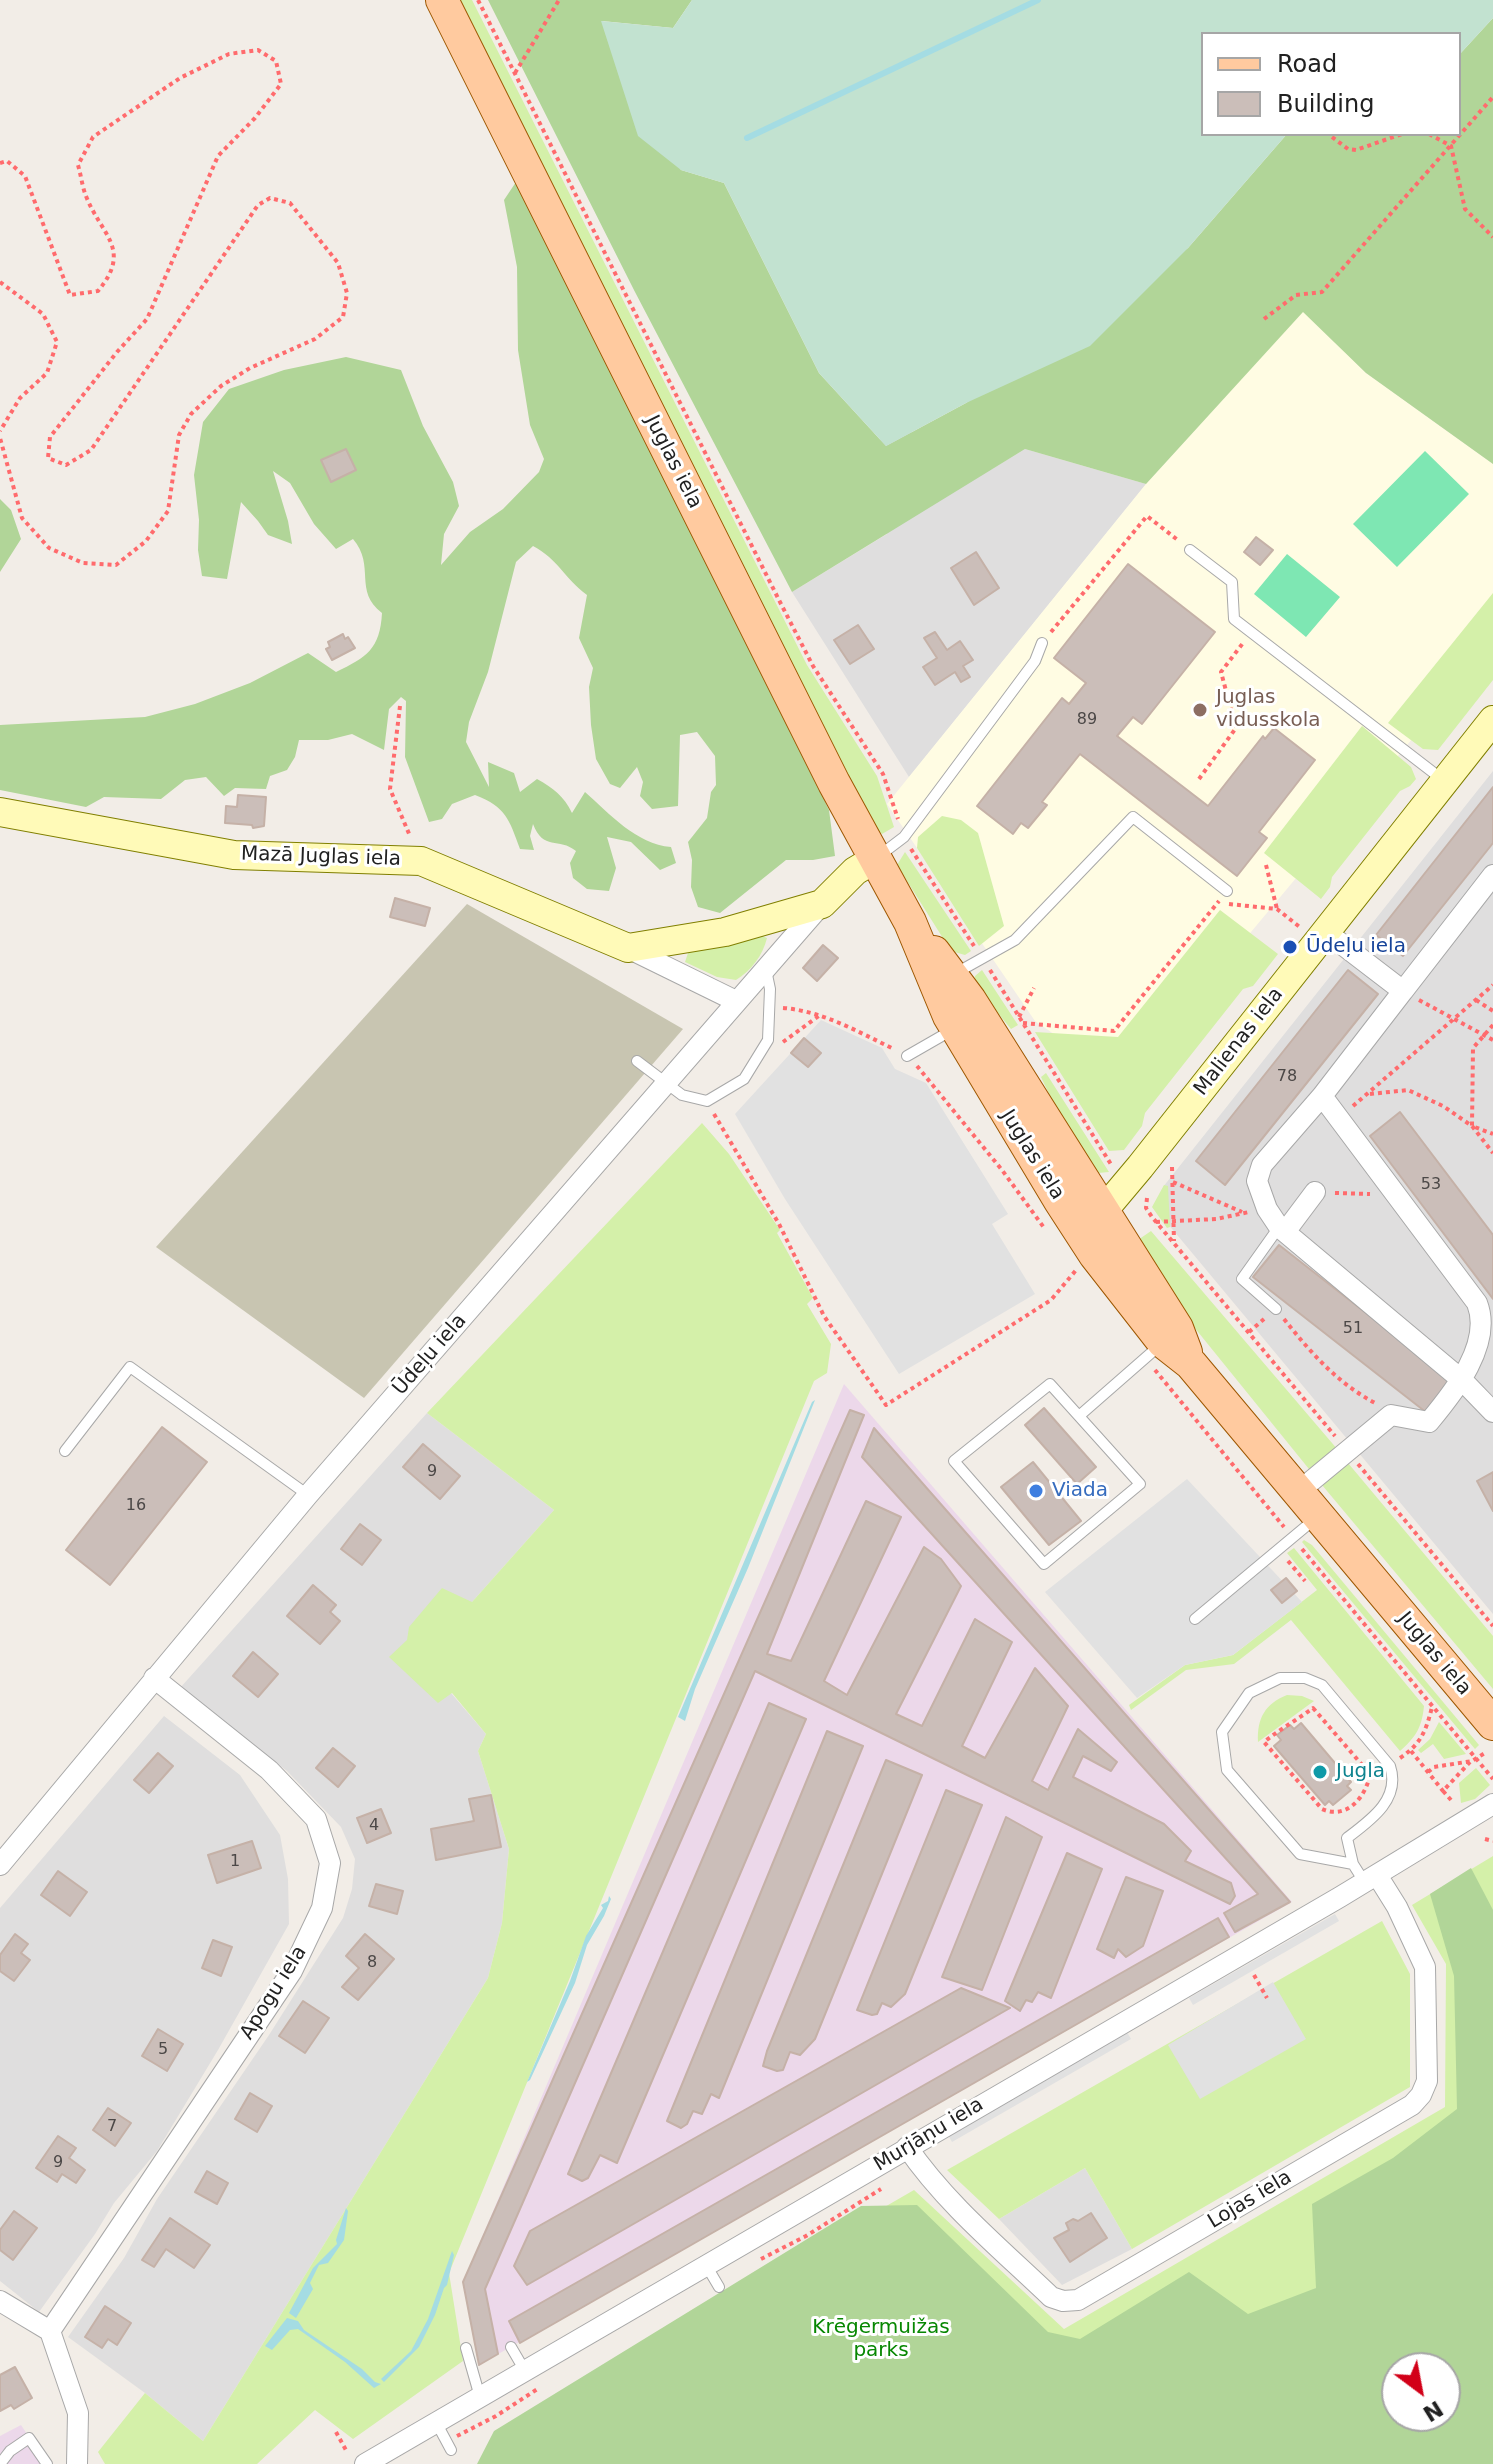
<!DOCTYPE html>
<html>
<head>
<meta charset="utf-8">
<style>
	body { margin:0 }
	#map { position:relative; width:1493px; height:2464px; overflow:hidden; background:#f2ede7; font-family:"DejaVu Sans",sans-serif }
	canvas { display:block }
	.legend { position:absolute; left:1201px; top:32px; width:260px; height:104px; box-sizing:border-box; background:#fff; border:2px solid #a6a6a6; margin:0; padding:10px 14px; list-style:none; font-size:24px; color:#212121 }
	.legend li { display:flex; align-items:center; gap:16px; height:40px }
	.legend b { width:40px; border:2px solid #a6a6a6 }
	.north { position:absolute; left:1381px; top:2352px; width:80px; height:80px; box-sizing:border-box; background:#fff; border:2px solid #a6a6a6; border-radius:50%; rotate:148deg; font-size:22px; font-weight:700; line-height:32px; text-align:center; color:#212121 }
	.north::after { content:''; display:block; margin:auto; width:28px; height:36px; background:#d20018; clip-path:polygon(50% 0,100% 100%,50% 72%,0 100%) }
</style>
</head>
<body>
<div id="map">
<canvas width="1493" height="2464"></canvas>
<ul class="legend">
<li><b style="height:10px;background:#ffca9f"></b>Road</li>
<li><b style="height:22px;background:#cbbeb9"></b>Building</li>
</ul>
<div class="north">N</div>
</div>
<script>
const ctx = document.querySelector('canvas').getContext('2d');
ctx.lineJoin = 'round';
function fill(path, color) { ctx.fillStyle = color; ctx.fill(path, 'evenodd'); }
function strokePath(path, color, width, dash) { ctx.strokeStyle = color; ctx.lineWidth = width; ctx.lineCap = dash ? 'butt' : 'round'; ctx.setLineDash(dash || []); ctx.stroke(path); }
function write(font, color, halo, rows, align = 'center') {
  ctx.font = font + ' "DejaVu Sans",sans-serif'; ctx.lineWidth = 6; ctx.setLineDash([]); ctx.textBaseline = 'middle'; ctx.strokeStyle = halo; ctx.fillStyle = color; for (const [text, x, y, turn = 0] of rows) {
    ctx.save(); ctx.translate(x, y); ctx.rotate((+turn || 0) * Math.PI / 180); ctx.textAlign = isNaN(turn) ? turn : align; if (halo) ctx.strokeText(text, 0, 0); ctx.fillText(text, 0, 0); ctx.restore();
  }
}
fill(new Path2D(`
	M897,425L990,470L1025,449L1146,484L909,777L792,592L887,534L851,463Z
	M1493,771V1614L1158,1212L1163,1187Z
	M427,1413L554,1510L472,1602L451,1693L486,1734L478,1751L509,1849L502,1923L488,1978L203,2441L145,2393L68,2337L124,2258L157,2199L269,2035L343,1918L352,1889L355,1859L341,1827L287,1771L180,1688Z
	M164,1716L240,1775L280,1835L288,1879L289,1924L218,2050L157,2151L114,2203L95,2234L39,2312L0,2281V1908Z
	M1085,2168L1132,2249L1062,2285L999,2219Z`), '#dfdede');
fill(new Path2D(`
	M844,1384L1292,1902L479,2365L463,2282Z
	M21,2425L47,2464H0V2436Z`), '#ecd8ea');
fill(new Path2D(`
	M1303,311L1366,373L1493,464V642L1125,1083L1035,1021L887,804L1146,484Z`), '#fffce3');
fill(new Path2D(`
	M467,904L683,1029L364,1398L156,1247Z`), '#c8c5b1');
fill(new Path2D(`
	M457,0H472L807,665L877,776L894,827L882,834L874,828L804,700Z
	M1493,593V680L1438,750L1423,749L1388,723Z
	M1362,726L1411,767L1416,779L1410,786L1400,791L1332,877L1330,887L1321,899L1264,853Z
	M942,816L961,820L978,833L1004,926L979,946L917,848L918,837Z
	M905,852L971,951L965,955L951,951L897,865Z
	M1220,910L1278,954L1253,986L1243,989L1145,1113L1142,1126L1124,1150L1109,1151L1035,1032L1118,1037Z
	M758,934L767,938C763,955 751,971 736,980L717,977L685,962L690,947Z
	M982,970L1018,1025L1011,1029L973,983L975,976Z
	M1046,1073L1109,1172L1098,1173L1071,1140L1041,1077Z
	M702,1123L729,1154L780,1230L777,1233L813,1298L807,1304L831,1344L827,1373L814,1381L449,2273L463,2361L353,2439L315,2410L257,2464H105L98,2452L145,2393L203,2441L488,1978L502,1923L509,1849L478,1751L486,1734L452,1693L438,1703L389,1657L407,1640L409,1627L442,1588L472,1602L554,1510L427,1413Z
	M1164,1185L1168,1186L1170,1227L1167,1228L1152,1207Z
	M1151,1231L1338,1450L1313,1474L1194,1327L1135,1242Z
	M1348,1463L1493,1636V1689L1322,1485Z
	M1304,1540L1312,1545L1479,1745L1475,1749L1302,1542Z
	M1294,1548L1424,1706C1422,1727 1416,1737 1400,1751L1291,1620L1234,1664L1186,1670L1131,1710L1129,1705L1185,1665L1233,1655L1317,1590L1287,1553Z
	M1287,1695L1302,1696L1314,1701L1258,1742C1257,1718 1265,1704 1287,1695Z
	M1439,1722L1466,1754L1444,1759L1433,1744L1421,1753L1418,1750L1430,1739Z
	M1476,1768L1490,1785L1475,1799L1461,1803L1459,1783Z
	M1493,1856V2185L1048,2444L831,2238L914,2190L1064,2329L1445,2107L1446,1964L1412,1905Z
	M1382,1921L1410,1974V2087L1132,2249L1085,2168L999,2219L947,2170Z`), '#d4f0a9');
fill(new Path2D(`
	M488,0H692L673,28L602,21L681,170L724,183L819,373L886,446L966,403L1188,248L1287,134H1459V55L1493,18V464L1366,373L1303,312L1146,484L1025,449L792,592L635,292Z
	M518,179L562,258L829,810L835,856L813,860H786L720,913L698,907L691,887L692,860L688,842L707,818L711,792L716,785L715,756L697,732L680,735L678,806L652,809L640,796L643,782L637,767L620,788L610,784L596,759L591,725L589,687L593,668L579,638L587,595C564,578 558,559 533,546L516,562L488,672L469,722L466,742L489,787L488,762L514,773L520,792L537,779C553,788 564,796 572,813L585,792C610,814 636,844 671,847L676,863L660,870L631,842L607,837L616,868L609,891L587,889L573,878L570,863L576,851C559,837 543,851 533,824L530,836L534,850L520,849C509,819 506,807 475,795L452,804L442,819L429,822L405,757L406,701L401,697L389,709L384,750L352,734L328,740H299L295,757L287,770L270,776L266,789L235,788L224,796L206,777L185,780L161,799L104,797L86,807L0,790V725L145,717L195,704L250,683L308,653L336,672C367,657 380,649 382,613C353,591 376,566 353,539L336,549L314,524L290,483L273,471L288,521L292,544L268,535L258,521L241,502L227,579L202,576L198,550L199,520L194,475L203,422L229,389L284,370L346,357L401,370L423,426L453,482L459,506L444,534L441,565L470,532L503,509L539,472L544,459L530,425L518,350L517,267L504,200Z
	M0,499L11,510L21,539L0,572Z
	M1471,1868L1493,1910V2464H477L494,2431L861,2206L917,2205L1048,2332L1080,2339L1189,2272L1248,2314L1316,2288L1312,2204L1393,2158L1457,2109L1454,1976L1430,1894ZM1445,2368V2416H1397V2368Z`), '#b1d598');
fill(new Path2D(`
	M692,0H1493V18L1459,55V34H1203V134H1287L1188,248L1090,346L966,403L886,446L819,373L724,183L681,170L638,136L601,21L673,28Z`), '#c2e2d0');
fill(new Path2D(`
	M1425,451L1469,494L1397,567L1353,524Z
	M1287,554L1340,597L1306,637L1254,594Z`), '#7ee7b3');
fill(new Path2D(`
	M821,1020L882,1048L895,1069L926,1083L1008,1214L992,1224L1035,1294L899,1374L785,1199L735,1114Z
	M1187,1479L1302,1602L1233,1655L1185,1665L1137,1698L1045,1592Z
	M1335,1914L1339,1921L1193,2005L1189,1998Z
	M1273,1982L1306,2039L1200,2099L1168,2045Z
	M1127,2032L1131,2039L952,2142L948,2135Z`), '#e1e1e1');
fill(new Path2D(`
	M815,1400L748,1568L695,1689L685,1721L678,1717L812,1402Z
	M609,1896L611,1899L604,1916L587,1945L575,1983L530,2080L527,2082L570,1981L586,1936L603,1908L601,1905L608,1901Z
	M346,2208L348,2211L344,2240L328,2263L319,2265L310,2283L313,2289L296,2318L289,2313L313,2268L337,2244L336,2240Z
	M452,2251L454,2255L447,2285L444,2288L435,2315L419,2347L384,2382L381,2379L411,2351L428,2319Z
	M287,2318L298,2321L304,2330L362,2369L375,2382L381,2384L374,2388L345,2362L298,2329L290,2330L272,2350L265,2346Z`), '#a4dce3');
strokePath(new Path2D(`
	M747,138L1038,0`), '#a4dce3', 6);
const building = new Path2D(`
	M346,449L356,470L331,482L321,460Z
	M1256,537L1273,550L1260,565L1244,552Z
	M976,552L999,588L974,605L951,568Z
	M1128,564L1215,632L1142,724L1133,717L1117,736L1208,806L1263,736L1265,739L1274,728L1315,760L1259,832L1267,838L1237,876L1080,754L1042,802L1047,805L1028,828L1021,823L1013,834L977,806L1062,698L1069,704L1086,683L1054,658Z
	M858,625L874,649L850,664L834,640Z
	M935,632L947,650L960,641L973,660L963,666L970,677L961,682L955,672L935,685L923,667L937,658L924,638Z
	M343,634L345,639L348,637L355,648L332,660L326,649L330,647L328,642Z
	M1493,787V843L1403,956L1376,935Z
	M238,795L266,797L264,826L253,828L252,825L225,823L226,806L237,807Z
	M395,898L430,908L425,926L390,917Z
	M823,945L838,958L817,981L803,968Z
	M1348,970L1378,994L1225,1185L1196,1161Z
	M804,1038L821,1053L808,1067L791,1053Z
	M1400,1112L1493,1235V1299L1370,1136Z
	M1279,1245L1453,1381L1427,1413L1253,1277Z
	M1044,1408L1096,1467L1077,1484L1025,1425Z
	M850,1410L864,1415L767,1654L791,1661L866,1501L901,1517L824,1681L847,1695L924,1547L941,1559L961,1586L896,1714L922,1726L975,1619L1012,1642L962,1746L985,1758L1035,1668L1068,1706L1032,1781L1048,1790L1078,1729L1117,1762L1111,1771L1083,1756L1073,1777L1164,1824L1191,1851L1185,1861L1231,1883L1235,1896L1230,1904L755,1671L485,2289L498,2354L479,2365L463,2282Z
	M162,1427L207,1462L110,1585L66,1550Z
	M874,1428L1290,1902L1235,1932L1224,1913L1258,1894L862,1457Z
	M423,1444L460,1476L440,1499L403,1467Z
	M1033,1462L1081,1521L1049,1545L1001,1487Z
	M1493,1472V1511L1477,1481Z
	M360,1524L381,1540L362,1565L341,1549Z
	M1286,1578L1297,1591L1282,1603L1271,1590Z
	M313,1585L336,1605L330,1612L340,1621L320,1644L287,1616Z
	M253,1652L278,1674L258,1697L233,1676Z
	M769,1703L806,1719L617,2163L600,2155L588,2178L582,2181L568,2174Z
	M1301,1723L1351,1782L1347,1786L1351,1790L1333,1805L1329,1801L1325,1805L1274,1746L1281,1740L1277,1735L1290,1725L1294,1729Z
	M827,1731L863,1746L719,2098L711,2094L702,2114L693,2111L687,2124L681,2128L667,2121Z
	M333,1748L355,1766L338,1787L316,1768Z
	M158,1753L173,1766L149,1793L134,1780Z
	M886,1760L922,1775L815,2039L800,2055L790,2052L783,2070L777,2071L763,2066L767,2051Z
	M946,1790L982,1805L905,1994L891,2007L882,2003L877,2014L872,2015L857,2010Z
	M491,1795L501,1847L436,1860L431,1829L474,1821L469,1799Z
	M381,1809L391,1833L367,1843L357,1818Z
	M1006,1817L1042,1837L982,1990L942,1977Z
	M252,1841L261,1868L217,1883L208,1855Z
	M1067,1853L1102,1869L1051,1998L1038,1992L1032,2002L1026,2000L1020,2011L1005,2001Z
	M58,1871L87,1892L70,1916L41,1895Z
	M1126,1877L1163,1891L1143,1946L1126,1957L1118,1949L1114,1958L1097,1949Z
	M376,1884L403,1891L397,1914L369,1906Z
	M1218,1918L1229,1937L520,2343L509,2321Z
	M15,1934L28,1944L21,1953L30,1960L14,1981L0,1971V1955Z
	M365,1934L394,1959L358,2000L342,1987L359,1968L346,1956Z
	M213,1940L232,1947L221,1976L202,1968Z
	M961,1988L1010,2008L527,2285L514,2266L530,2231Z
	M303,2001L329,2018L305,2053L279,2036Z
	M158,2029L183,2044L167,2071L142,2056Z
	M250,2093L272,2106L257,2132L235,2119Z
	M108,2108L131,2123L115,2146L93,2130Z
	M58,2136L76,2148L69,2158L85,2170L76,2183L62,2174L57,2182L36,2168Z
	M207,2171L228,2183L217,2204L195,2192Z
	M14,2211L37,2228L13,2260L0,2250V2230Z
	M1091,2213L1107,2238L1070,2262L1054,2238L1069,2230L1066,2223L1073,2219L1078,2221Z
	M170,2218L210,2245L194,2268L166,2249L154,2267L142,2260Z
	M105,2306L131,2323L117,2345L108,2339L102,2348L85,2337Z
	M15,2367L32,2398L14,2409L11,2405L0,2411V2375Z`);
fill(building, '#cbbeb9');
strokePath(building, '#c5b1a7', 2);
const lane = new Path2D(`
	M1190,550L1232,582L1234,619L1443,780
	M879,856L904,837L1035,661L1042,643
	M956,973L1015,940L1133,817L1227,891
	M907,1056L954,1029
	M637,1061L682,1095L707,1101L744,1079L768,1040L770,989L766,970
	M1276,1309L1242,1279L1279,1227
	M1050,1384L1140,1484L1044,1564L954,1461Z
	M1079,1416L1159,1346
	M65,1451L130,1367L308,1495
	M1195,1619L1316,1518
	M1353,1864L1300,1854L1227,1770L1222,1732L1249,1693L1280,1678H1305L1322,1685L1390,1766C1401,1799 1371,1820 1347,1838L1353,1864L1365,1883
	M706,2265L719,2287
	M511,2347L525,2371
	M466,2348L480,2397
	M436,2422L451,2450
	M0,2464L10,2451L29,2438L47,2464`);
const street = new Path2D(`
	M1326,932L1403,991L1493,875
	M628,948L736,1001
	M1403,991L1322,1096L1262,1165L1257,1181L1267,1209L1279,1227L1463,1381L1493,1412
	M1285,1232L1315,1192
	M1298,1492L1391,1415L1429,1422C1454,1392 1493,1344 1477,1303L1322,1096
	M0,1865L308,1495L822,904
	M907,2147C946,2204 1002,2250 1051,2297L1063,2301L1078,2300L1412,2105L1421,2095L1427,2081L1425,1967L1397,1907L1377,1875
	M0,2301L50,2331L78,2413L77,2464
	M50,2331L292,1971L322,1908L330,1863L316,1819L269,1770L154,1678
	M365,2464L1340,1897L1493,1804`);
const secondary = new Path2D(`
	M0,812L234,855L421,861L628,948L725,932L822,904L855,871L875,859
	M1103,1211L1140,1167L1493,720`);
const primary = new Path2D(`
	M442,0L834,783L910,922L949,1016L1060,1201L1095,1255L1163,1342L1191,1364L1493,1724
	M934,952L970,1000L1177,1328L1186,1352`);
strokePath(lane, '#a8a8a8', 12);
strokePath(street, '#a8a8a8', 22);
strokePath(secondary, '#807f00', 30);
strokePath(primary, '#9e5700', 34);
strokePath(new Path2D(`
	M478,0L781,604L813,666L883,774L898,819
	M515,73L559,0
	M1429,134L1451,146L1465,209L1493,237
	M1332,137L1348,149L1356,150L1402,134
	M0,163L7,161L25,176L70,295L98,291C133,249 101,235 86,196C82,186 81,175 78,165L93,137L180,78L229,54L258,50L276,61L281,84L255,118L218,156L147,319L117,352L50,437L48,458L66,465L91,450L258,205L270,198L290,203L338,263L347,293L343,317L315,339L250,368L221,386L191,414L179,435L168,511L146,541L116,565L83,563L49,548L22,518L0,438
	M0,282L43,314L57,342L47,373L20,398L0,431
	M1264,319L1296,295L1322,292L1493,97
	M1051,632L1147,516L1179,541
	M400,706L390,789L410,836
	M1199,779L1236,728L1221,672L1243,643
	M911,849L974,946
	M1266,865L1277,909
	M1229,904L1277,909L1301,928
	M990,970L1112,1166
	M1419,1000L1493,1040
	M1476,1000L1493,1011
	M783,1008C823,1011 858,1032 894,1049
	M1019,1017L1034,988
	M1023,1023L1114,1031L1219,901
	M1493,1025L1473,1048L1472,1126L1493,1134
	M783,1042L820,1015
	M917,1066L1002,1170L1045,1229
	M1370,1094L1408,1090L1443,1106L1472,1126L1493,1153
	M1353,1106L1493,985
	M714,1114L779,1224L824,1316L886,1405L1051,1300L1077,1269
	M1172,1167L1174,1241
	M1173,1182L1242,1212
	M1335,1193L1370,1194
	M1147,1198L1146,1208L1152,1217L1335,1436
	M1156,1222L1216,1219L1249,1212
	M1284,1319C1311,1353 1338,1384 1377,1404
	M1249,1332L1264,1319
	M1155,1370L1284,1527
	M1358,1464L1493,1626
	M1302,1549L1493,1779
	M1288,1561L1305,1581
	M1313,1708L1370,1774C1366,1797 1347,1820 1322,1809L1264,1742C1280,1729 1297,1720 1313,1708Z
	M1411,1751L1443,1791
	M1400,1758C1421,1744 1426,1731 1432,1707
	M1428,1772L1434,1767L1472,1761L1485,1753
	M1451,1800L1443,1791L1470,1762
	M1485,1839L1493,1841
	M1254,1975L1267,1998
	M761,2259L806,2236L881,2189
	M336,2432L347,2452
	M457,2436L496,2416L539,2388`), '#ff6b6d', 4, [4, 4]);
strokePath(lane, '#fff', 10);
strokePath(street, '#fff', 20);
strokePath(secondary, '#fffab8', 28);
strokePath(primary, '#ffca9f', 32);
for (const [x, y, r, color] of [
	[1200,710,8,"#8d6e63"],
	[1290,947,8,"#1a4fb4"],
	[1036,1491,8,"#3f7fe0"],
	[1320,1772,8,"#0f9aa8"]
]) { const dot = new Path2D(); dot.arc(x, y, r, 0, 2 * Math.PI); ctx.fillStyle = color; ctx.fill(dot); strokePath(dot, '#fff', 3); }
write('16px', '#4c4847', null, [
	["89",1087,720],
	["78",1287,1077],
	["53",1431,1185],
	["51",1353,1329],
	["9",432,1472],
	["16",136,1506],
	["4",374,1826],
	["1",235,1862],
	["8",372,1963],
	["5",163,2050],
	["7",112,2127],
	["9",58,2163]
]);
write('20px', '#212121', '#fff', [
	["Juglas iela",673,462,63],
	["Mazā Juglas iela",321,857,2],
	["Malienas iela",1239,1042,-52],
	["Juglas iela",1032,1155,58],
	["Ūdeļu iela",430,1355,-49],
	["Juglas iela",1434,1654,50],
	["Apogu iela",274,1993,-58],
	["Murjāņu iela",929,2135,-31],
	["Lojas iela",1250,2200,-31]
]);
write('20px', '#785e54', '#fff', [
	["Juglas",1216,698],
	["vidusskola",1216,721]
], 'left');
write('20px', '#164399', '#fff', [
	["Ūdeļu iela",1306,947]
], 'left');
write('20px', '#366cbe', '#fff', [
	["Viada",1052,1491]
], 'left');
write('20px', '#0d838f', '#fff', [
	["Jugla",1336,1772]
], 'left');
write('20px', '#078702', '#fff', [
	["Krēgermuižas",881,2328],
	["parks",881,2351]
]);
</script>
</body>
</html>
